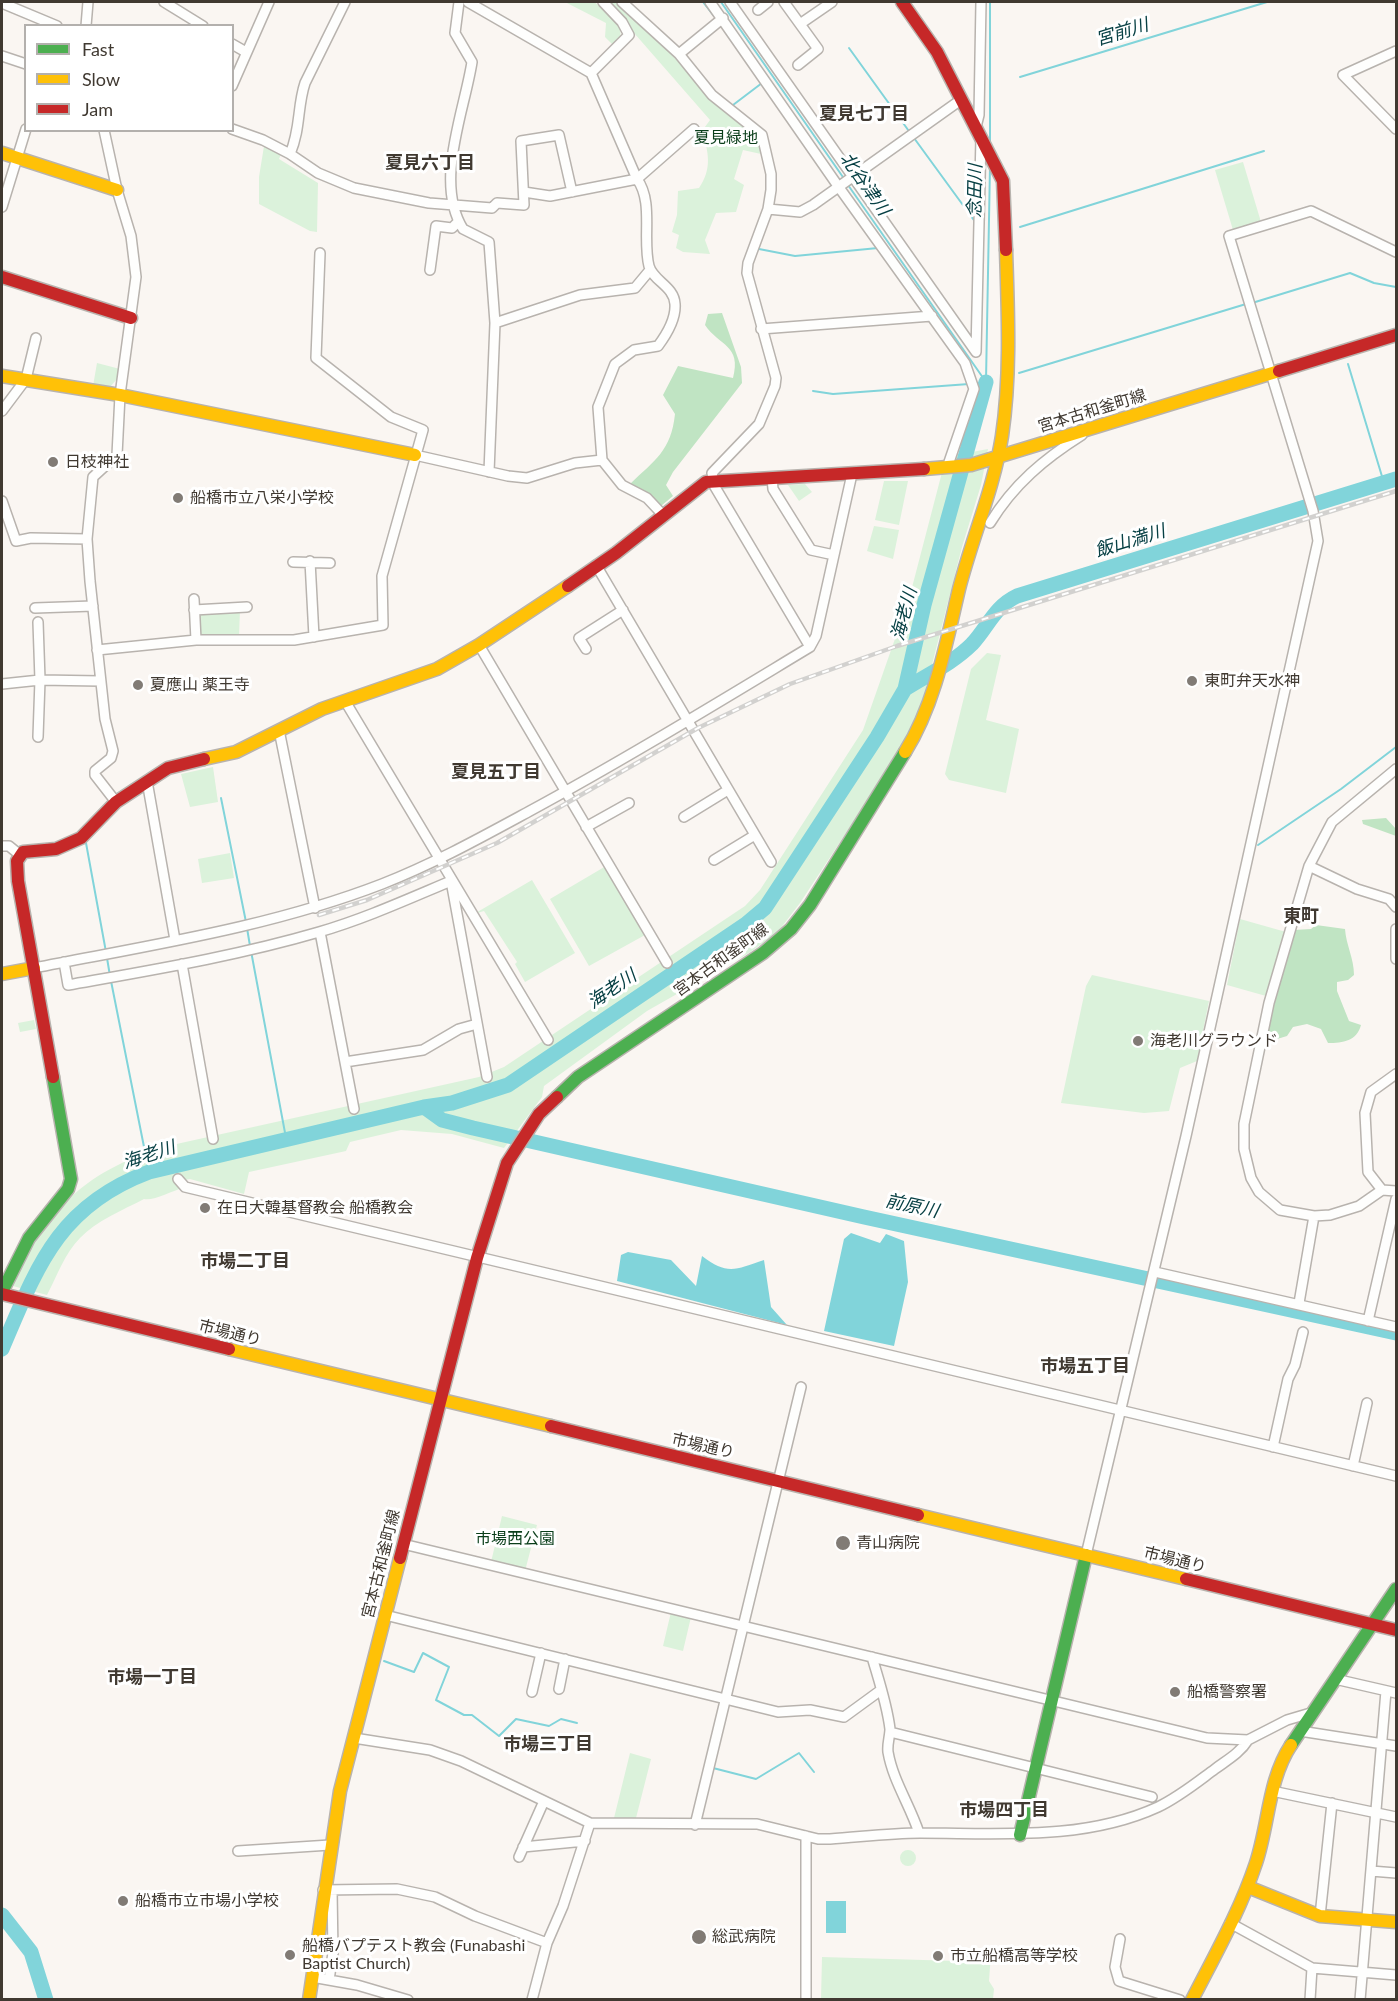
<!DOCTYPE html>
<html>
<head>
<meta charset="utf-8">
<style>
	body { margin:0 }
	#map { position:relative; width:1398px; height:2001px; overflow:hidden; background:#faf6f2; font-family:Lato,sans-serif }
	canvas { display:block }
	.frame { position:absolute; inset:0; border:3px solid #403931; pointer-events:none }
	.legend { position:absolute; left:24px; top:24px; width:210px; height:108px; box-sizing:border-box; background:#fff; border:2px solid #b3b0ad; margin:0; padding:8px 10px; list-style:none; font-size:18px; color:#403931 }
	.legend li { display:flex; align-items:center; gap:12px; height:30px }
	.legend b { width:30px; border:2px solid #b3b0ad }
</style>
</head>
<body>
<div id="map">
<canvas width="1398" height="2001"></canvas>
<div class="frame"></div>
<ul class="legend">
<li><b style="height:8px;background:#4caf50"></b>Fast</li>
<li><b style="height:8px;background:#ffc107"></b>Slow</li>
<li><b style="height:8px;background:#c62828"></b>Jam</li>
</ul>
</div>
<script>
const ctx = document.querySelector('canvas').getContext('2d');
ctx.lineJoin = 'round';
function fill(path, color) { ctx.fillStyle = color; ctx.fill(path, 'evenodd'); }
function strokePath(path, color, width, dash) { ctx.strokeStyle = color; ctx.lineWidth = width; ctx.lineCap = dash ? 'butt' : 'round'; ctx.setLineDash(dash || []); ctx.stroke(path); }
function write(font, color, halo, rows, align = 'center') {
  ctx.font = font + ' Lato,"Noto Sans JP",sans-serif'; ctx.lineWidth = 6; ctx.setLineDash([]); ctx.textBaseline = 'middle'; ctx.strokeStyle = halo; ctx.fillStyle = color; for (const [text, x, y, turn = 0] of rows) {
    ctx.save(); ctx.translate(x, y); ctx.rotate((+turn || 0) * Math.PI / 180); ctx.textAlign = isNaN(turn) ? turn : align; if (halo) ctx.strokeText(text, 0, 0); ctx.fillText(text, 0, 0); ctx.restore();
  }
}
fill(new Path2D(`
	M565,2H594C609,13 631,28 615,47L605,37L606,23Z
	M607,2H617L759,139L761,154L743,150L734,179L744,185L736,212L716,213L705,240L710,254L683,252L676,248L679,235L672,232L677,215L678,191L699,188C712,169 709,153 702,131L710,120Z
	M268,145L282,152L279,159L318,183L317,232L310,231L259,204V177L264,146Z
	M1243,162L1261,222L1233,230L1215,170Z
	M97,363L120,369L117,379L110,387L93,386Z
	M988,449L981,485L962,547L923,700L908,735L890,766L800,903L777,933L749,953L647,1011L544,1086L542,1097L504,1148L452,1134L401,1130L350,1142L346,1151L249,1172L244,1194L190,1179L178,1181L183,1188C171,1191 154,1201 144,1199C123,1210 96,1221 80,1238C65,1253 57,1276 47,1295L9,1285C48,1205 93,1164 181,1143L479,1077L504,1067L745,906L760,890L863,730L909,599L946,457Z
	M884,481H908L899,525L875,520Z
	M805,484L812,492L799,501L788,485Z
	M874,526L899,530L893,559L867,551Z
	M240,610L239,636H200L197,613Z
	M987,653L1001,655L986,720L1019,729L1006,793L949,780L945,774L971,669Z
	M213,767L218,802L190,807L181,774Z
	M230,853L234,878L202,883L198,859Z
	M606,866L645,935L589,966L550,899Z
	M532,880L575,953L525,982L515,964L517,962L484,911L474,914Z
	M1240,919L1286,932L1266,996L1227,985Z
	M1092,975L1209,1001L1197,1061L1180,1068L1169,1111L1144,1113L1061,1103L1086,986Z
	M34,1020L36,1029L20,1032L18,1023Z
	M502,1516L537,1525L525,1571L491,1562Z
	M671,1612L691,1617L683,1651L663,1646Z
	M630,1753L651,1759L636,1818H614Z
	M900 1858a8 8 0 1 1 16 0a8 8 0 1 1-16 0Z
	M963,1953H991L989,1981L994,1989L993,1999H821L822,1957L957,1961Z`), '#dbf2db');
fill(new Path2D(`
	M722,313L741,367L742,383L673,472L666,485L673,496L661,506L630,484C655,460 671,451 675,414L663,395L678,366L733,378C742,345 719,346 705,325L708,314Z
	M1386,818L1396,829V836L1363,824L1362,820Z
	M1316,925L1345,929C1346,945 1354,958 1354,975L1348,980L1337,982V991L1349,1021L1361,1025C1357,1041 1343,1043 1328,1043L1321,1029L1307,1024L1293,1027L1287,1036L1264,1043L1272,1004L1294,930L1311,929Z`), '#c0e4c3');
fill(new Path2D(`
	M851,1233L880,1243L886,1234L904,1241L908,1282L894,1346L824,1331L844,1239Z
	M628,1252L671,1260L696,1286L702,1256C727,1275 735,1270 764,1260L771,1307L787,1325L617,1281L621,1255Z
	M826,1901H846V1933H826Z`), '#81d4da');
strokePath(new Path2D(`
	M631,2H632
	M703,2L714,16
	M721,2L845,180
	M849,48L911,134
	M1020,77L1267,2
	M733,105L762,83
	M914,138L976,223
	M990,146V2
	M848,185L986,382
	M1020,227L1264,151
	M759,249L795,256L878,248
	M1252,303L1350,273L1374,283L1396,287
	M1348,364L1384,483
	M1019,373L1246,304
	M986,380L990,166
	M974,384L985,383
	M813,391L833,394L969,384
	M221,798L246,922
	M86,843L106,952
	M1258,845L1341,789L1396,747
	M247,928L250,946
	M251,951L286,1138
	M107,958L110,976
	M111,981L149,1172
	M384,1661L414,1672L423,1653L449,1667L436,1700L464,1715H472L499,1736L516,1719L549,1726L561,1719L577,1723
	M713,1768L756,1779L799,1753L814,1772`), '#81d4da', 2);
strokePath(new Path2D(`
	M905,689C927,675 953,663 972,644C988,627 994,607 1017,596L1396,479
	M424,1107L442,1120L473,1128L864,1217L1396,1333
	M2,1349C37,1267 58,1206 149,1172L424,1107L452,1103L508,1085L746,924L765,908L877,737L905,689L924,605L986,382
	M2,1915L31,1952L46,2000`), '#81d4da', 15);
const street = new Path2D(`
	M164,2L203,26
	M459,2L455,33L472,62C464,113 434,182 463,229L489,242L495,323L489,472
	M468,2L591,73L637,179C654,202 642,239 649,266C653,281 674,286 675,304C676,318 667,334 658,346L634,350L615,364L598,407L602,460L622,485L647,498L663,515
	M622,2L679,54L712,95L762,135L771,174V190L768,209L748,263L747,273L776,378L775,386L759,424L712,473L715,487L810,647
	M710,2L838,186L965,363L974,389L949,462
	M730,2L976,352L981,137
	M784,2L818,49L798,65
	M2,3L57,26
	M758,10L768,2
	M800,24L832,2
	M86,26L88,2
	M232,44L246,52
	M1396,51L1343,75L1396,129
	M679,54L723,18
	M2,56L26,64
	M591,73L629,35L622,22L603,2
	M232,86L269,2
	M976,127L979,115L981,2
	M232,129L263,140L290,154L318,173L354,188L429,203L492,208L497,203L524,205L521,141L559,135L572,192
	M104,130L117,190L131,236L136,277L120,395L117,455L93,477L87,539L90,581L105,719L113,751L111,758L95,771V775L116,802
	M290,154C301,128 297,107 305,83L345,2
	M524,192L550,196L637,179L694,129
	M2,207L26,129
	M768,209L800,212L813,205L962,99
	M430,270L436,226L452,228L458,222
	M495,323L580,295L635,288L650,270
	M761,329L932,316
	M2,411L26,379L36,338
	M415,455L508,476L527,478L575,463L602,460
	M772,478L773,489L811,550L834,555
	M2,501L16,541L31,538L87,539
	M990,523C1014,484 1044,459 1082,435
	M310,561L314,637
	M293,562L330,563
	M596,565L771,862
	M194,599L196,640
	M35,608L93,606
	M194,610L247,607
	M479,645L667,963
	M586,649L579,638L623,610
	M97,650L196,640H294L383,625L382,576L423,430L391,417L316,358L320,253
	M2,684L40,680L100,681
	M345,701L548,1040
	M279,730L315,908
	M38,737L40,680L38,622
	M1396,769L1332,822L1309,866L1269,1003L1244,1124V1149L1251,1178L1259,1192L1280,1210L1314,1216L1330,1215L1359,1206L1382,1190L1396,1191
	M147,781L175,940
	M684,817L728,790
	M586,827L629,803
	M2,846H9L20,855
	M714,860L755,835
	M1309,866L1357,889L1389,899L1396,907
	M1396,929V959
	M320,932L354,1109
	M64,962L68,985C152,970 237,956 319,932C364,919 408,899 451,881L487,1077
	M182,964L213,1139
	M34,968C151,945 271,927 382,884C433,864 480,838 528,812C624,760 717,703 810,647L816,636L852,474
	M345,1062L423,1050L459,1029L477,1024
	M178,1179L185,1187L1396,1476
	M1382,1190L1368,1172L1365,1113L1371,1092L1396,1074
	M1155,1272L1396,1327
	M1299,1303L1314,1216
	M1368,1321L1396,1199
	M1273,1447L1288,1379L1295,1365L1303,1332
	M1353,1466L1367,1403
	M403,1544L1207,1738L1248,1740L1287,1720L1314,1712
	M1086,1555L1186,1136L1318,541L1313,511L1229,236L1311,211L1396,252
	M385,1615L778,1712L810,1710L844,1717L881,1690
	M872,1657C879,1681 887,1704 890,1729C890,1736 887,1744 888,1752C893,1781 910,1805 919,1833
	M1335,1679L1396,1693
	M559,1689L565,1659
	M532,1692L541,1653
	M1300,1731L1396,1746
	M890,1732L1152,1797
	M354,1738L430,1750L461,1761L590,1823L757,1824L818,1839H830C860,1837 890,1833 920,1833C999,1833 1084,1841 1158,1807C1179,1797 1196,1783 1215,1769C1227,1760 1240,1753 1248,1740
	M1272,1791L1396,1817
	M695,1825L801,1387
	M806,1836V2000
	M523,1847L585,1841
	M238,1851L330,1845
	M519,1857L544,1801
	M1371,1871L1396,1873
	M323,1890L397,1889L435,1897L475,1916L547,1943
	M1320,1916L1332,1803
	M1230,1923L1312,1968L1396,1975
	M1120,1939L1115,1967L1119,1981L1180,2000
	M312,1977L357,1985L408,2000
	M329,1980L333,1953L332,1890
	M532,2000L547,1943L563,1906L590,1823
	M1310,2000L1312,1968
	M1360,2000L1386,1691`);
const fast = new Path2D(`
	M557,1097L578,1077L763,953L791,929L810,905L905,752
	M2,1292L29,1238L68,1189L71,1179L53,1077
	M1291,1745L1396,1589
	M1020,1835L1086,1555`);
const slow = new Path2D(`
	M2,153L117,190
	M2,376L120,395L415,455
	M924,469L971,465L1279,371
	M905,752C935,704 946,644 959,589C972,538 994,488 1002,436C1011,375 1008,312 1006,250
	M204,759L236,752L322,709L437,669L479,645L568,586
	M2,974L34,968
	M229,1349L551,1426
	M918,1515L1186,1579
	M1248,1887L1320,1916L1396,1922
	M309,2000L340,1791L400,1558
	M1192,2000C1215,1955 1240,1911 1256,1863C1269,1824 1268,1780 1291,1745`);
const jam = new Path2D(`
	M902,2L937,52L1003,181L1006,250
	M2,277L131,318
	M1279,371L1396,335
	M568,586L616,553L706,482L924,469
	M53,1077L18,881L17,861L23,852L56,849L81,838L116,802L168,768L204,759
	M2,1294L229,1349
	M551,1426L918,1515
	M400,1558L477,1258L507,1163L539,1114L557,1097
	M1186,1579L1396,1630`);
strokePath(street, '#b8b3ae', 12);
strokePath(fast, '#b8b3ae', 15);
strokePath(slow, '#b8b3ae', 15);
strokePath(jam, '#b8b3ae', 15);
strokePath(street, '#fefefd', 9);
strokePath(fast, '#4caf50', 12);
strokePath(slow, '#ffc107', 12);
strokePath(jam, '#c62828', 12);
const rail = new Path2D(`
	M319,915L367,900L497,843L698,728L790,684L897,646L1396,491`);
strokePath(rail, '#d2d1cf', 4.5);
strokePath(rail, '#fff', 2, [7]);
for (const [x, y, r, color] of [
	[53,462,6,"#817b75"],
	[178,498,6,"#817b75"],
	[1192,681,6,"#817b75"],
	[138,685,6,"#817b75"],
	[1138,1041,6,"#817b75"],
	[205,1208,6,"#817b75"],
	[843,1543,8,"#817b75"],
	[1175,1692,6,"#817b75"],
	[123,1901,6,"#817b75"],
	[699,1937,8,"#817b75"],
	[290,1955,6,"#817b75"],
	[938,1956,6,"#817b75"]
]) { const dot = new Path2D(); dot.arc(x, y, r, 0, 2 * Math.PI); ctx.fillStyle = color; ctx.fill(dot); strokePath(dot, '#fff', 2); }
write('16px', '#0a3e1a', '#fff', [
	["夏見緑地",726,138],
	["市場西公園",515,1539]
]);
write('16px', '#403931', '#fff', [
	["宮本古和釜町線",1092,411,-17],
	["宮本古和釜町線",721,960,-36],
	["市場通り",230,1333,14],
	["市場通り",703,1446,13],
	["市場通り",1175,1560,14],
	["宮本古和釜町線",381,1564,-76]
]);
write('16px', '#403931', '#fff', [
	["日枝神社",65,462],
	["船橋市立八栄小学校",190,498],
	["東町弁天水神",1204,681],
	["夏應山 薬王寺",150,685],
	["海老川グラウンド",1150,1041],
	["在日大韓基督教会 船橋教会",217,1208],
	["青山病院",856,1543],
	["船橋警察署",1187,1692],
	["船橋市立市場小学校",135,1901],
	["総武病院",712,1937],
	["船橋バプテスト教会 (Funabashi",302,1946],
	["Baptist Church)",302,1964],
	["市立船橋高等学校",950,1956]
], 'left');
write('italic 18px', '#074044', '#fff', [
	["宮前川",1122,32,-17],
	["北谷津川",865,184,55],
	["念田川",975,191,-89],
	["飯山満川",1130,541,-17],
	["海老川",904,614,-75],
	["海老川",612,989,-34],
	["海老川",149,1155,-18],
	["前原川",912,1206,12]
]);
write('bold 18px', '#403931', '#fff', [
	["夏見七丁目",864,114],
	["夏見六丁目",430,163],
	["夏見五丁目",496,772],
	["東町",1301,916],
	["市場二丁目",245,1261],
	["市場五丁目",1085,1366],
	["市場一丁目",152,1677],
	["市場三丁目",548,1744],
	["市場四丁目",1004,1810]
]);
</script>
</body>
</html>
